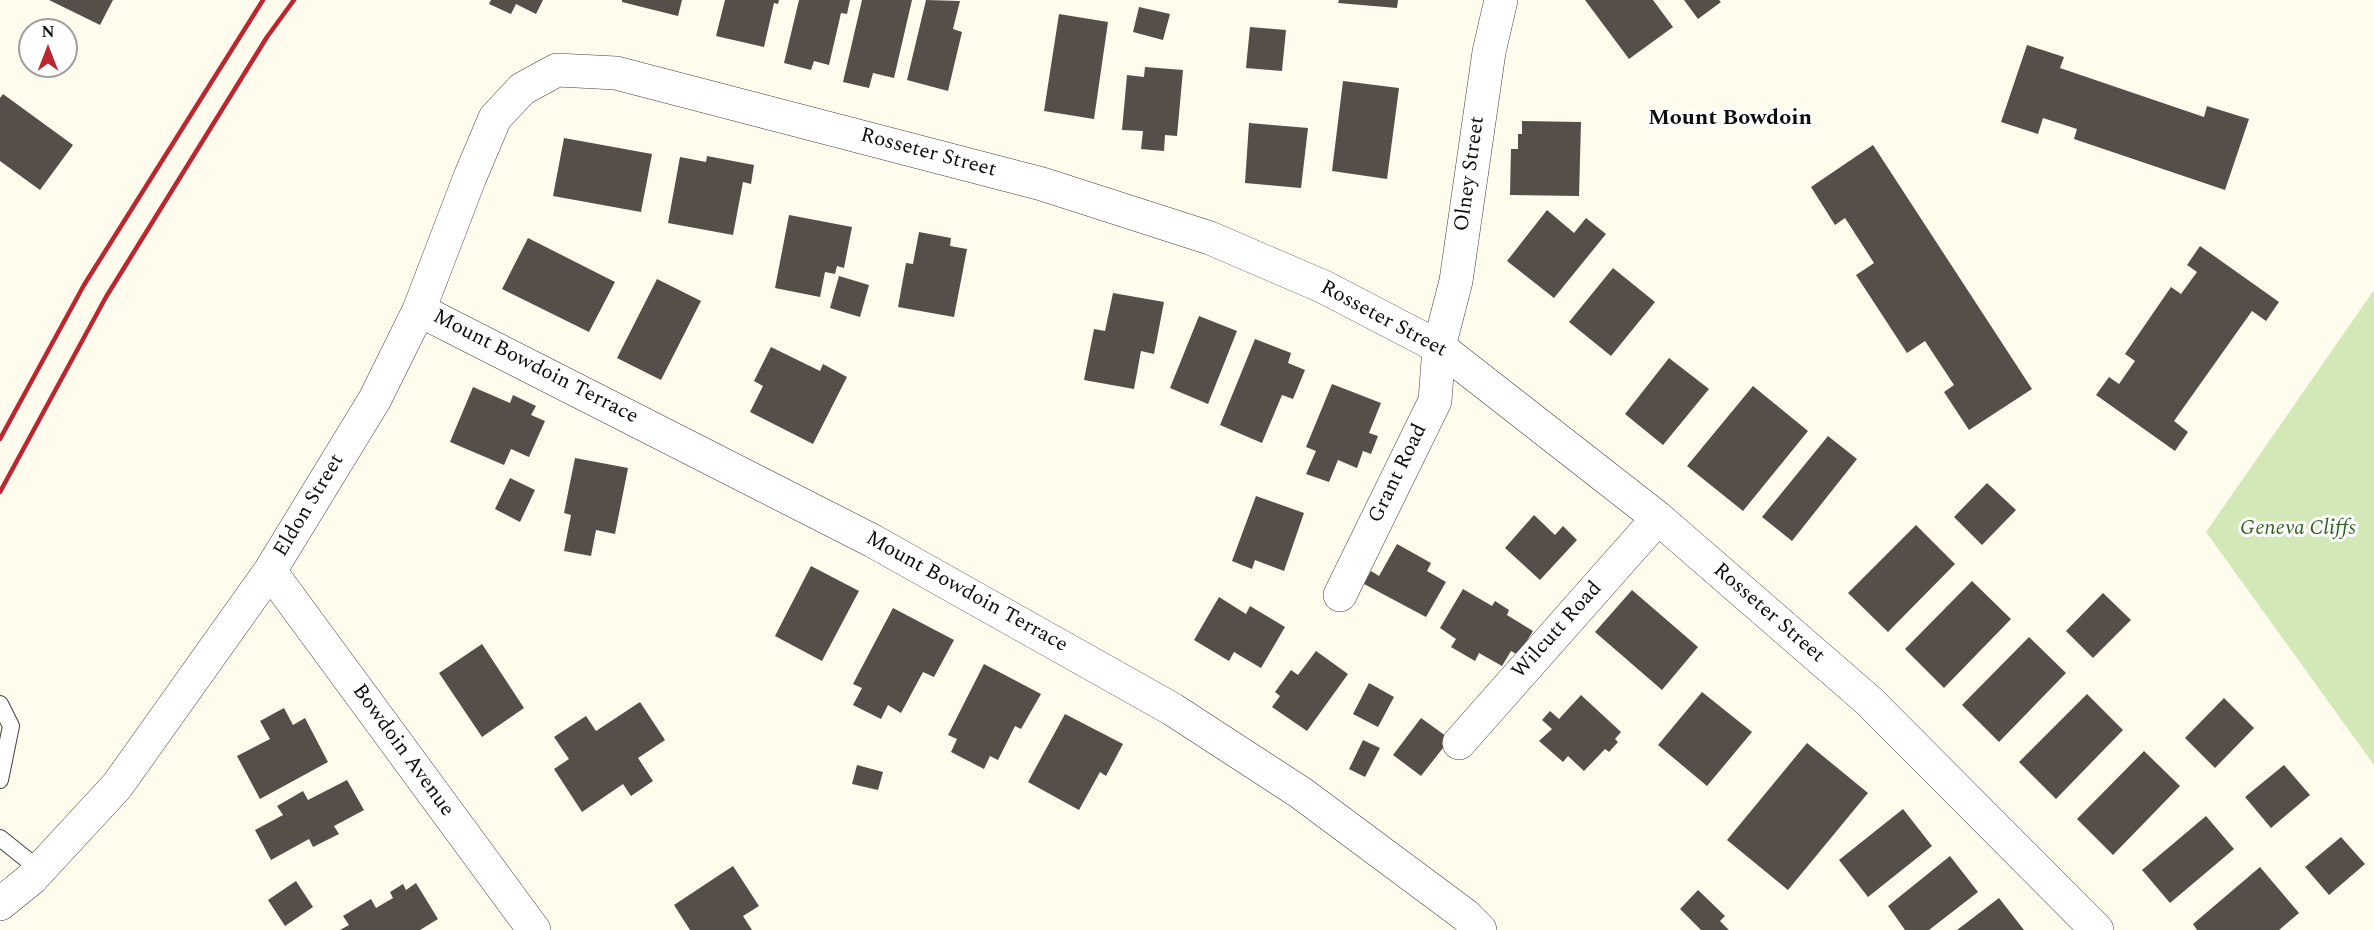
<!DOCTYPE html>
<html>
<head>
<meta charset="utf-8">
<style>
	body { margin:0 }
	#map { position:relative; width:2374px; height:930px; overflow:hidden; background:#fffbed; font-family:Spectral,serif }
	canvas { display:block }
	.north { position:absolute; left:18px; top:18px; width:60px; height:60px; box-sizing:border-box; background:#fff; border:2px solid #9e9e9e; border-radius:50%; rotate:0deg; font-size:16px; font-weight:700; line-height:24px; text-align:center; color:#0d0d0d }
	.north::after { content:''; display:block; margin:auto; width:21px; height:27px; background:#bb2630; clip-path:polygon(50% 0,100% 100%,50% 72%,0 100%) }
</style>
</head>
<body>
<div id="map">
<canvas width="2374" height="930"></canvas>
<div class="north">N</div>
</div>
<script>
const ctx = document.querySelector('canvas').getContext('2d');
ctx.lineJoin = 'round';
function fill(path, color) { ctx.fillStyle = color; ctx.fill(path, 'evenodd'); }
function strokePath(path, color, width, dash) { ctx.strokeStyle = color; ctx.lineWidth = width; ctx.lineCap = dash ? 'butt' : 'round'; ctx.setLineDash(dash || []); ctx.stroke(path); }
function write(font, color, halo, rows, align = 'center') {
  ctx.font = font + ' Spectral,serif'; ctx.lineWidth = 6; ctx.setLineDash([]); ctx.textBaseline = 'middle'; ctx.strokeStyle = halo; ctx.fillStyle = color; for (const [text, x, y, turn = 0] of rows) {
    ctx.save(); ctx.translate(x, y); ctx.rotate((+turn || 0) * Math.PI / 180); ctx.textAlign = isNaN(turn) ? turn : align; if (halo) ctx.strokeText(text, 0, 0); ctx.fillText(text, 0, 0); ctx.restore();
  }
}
fill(new Path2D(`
	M2374,290V765L2206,532Z`), '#d2e8b7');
fill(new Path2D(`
	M49,0H113L100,25Z
	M491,0H543L536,14L516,4L511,14L489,4Z
	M622,0H682L678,16L622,2Z
	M725,0H779L778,4L774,3L764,47L716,36Z
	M799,0H850L847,14L841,13L829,65L814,61L811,70L784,63Z
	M862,0H912L894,78L873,73L869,88L843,82Z
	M926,0L960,1L953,29L962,32L948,91L907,80Z
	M1339,0H1398L1397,8L1338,3Z
	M1585,0H1653L1673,27L1629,59Z
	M1684,0H1719L1721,2L1698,19Z
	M1139,7L1170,14L1163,40L1133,32Z
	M1059,14L1108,22L1094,119L1044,111Z
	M1250,27L1286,30L1282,71L1246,68Z
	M2027,45L2064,57L2060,68L2204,117L2207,106L2249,119L2225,190L2074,139L2077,129L2043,118L2038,134L2001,122Z
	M1145,67L1183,70L1177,136L1165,135L1164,151L1141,149L1143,131L1122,130L1127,75L1144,77Z
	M1343,81L1399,88L1387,179L1332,171Z
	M3,94L73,145L40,190L0,161V98Z
	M1522,121L1581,122L1579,196L1510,195L1511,149H1518V134H1522Z
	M1249,123L1308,128L1301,188L1245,183Z
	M564,138L652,154L641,212L553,196Z
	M1873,145L2032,389L1969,430L1944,392L1954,385L1925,341L1907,353L1856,275L1874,263L1845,218L1835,225L1811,187Z
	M707,156L754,165L751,184L743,182L733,235L668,223L680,157L706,162Z
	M1547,210L1574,233L1586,218L1606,234L1554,298L1507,261Z
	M789,215L852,227L844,268L837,266L835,274L825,272L820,297L775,288Z
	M919,232L951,238L950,246L967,249L954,317L898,307L906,263L913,264Z
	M528,238L615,282L589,332L502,289Z
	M2200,246L2279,302L2266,321L2252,311L2174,421L2188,432L2175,451L2096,395L2109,377L2119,384L2135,361L2125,354L2171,287L2181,294L2197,272L2187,265Z
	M1613,268L1655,302L1611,356L1569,322Z
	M839,276L869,285L860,317L830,308Z
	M657,279L701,301L661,380L617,358Z
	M1113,293L1164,302L1154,354L1141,351L1134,389L1084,380L1094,329L1105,331Z
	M1199,316L1237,331L1208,404L1170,388Z
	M1255,339L1291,353L1288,363L1305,370L1293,399L1282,395L1262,443L1220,425Z
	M771,347L820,371L823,364L847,377L813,444L750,412L763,386L754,381Z
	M1669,358L1709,389L1663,445L1625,414Z
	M1332,384L1381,403L1369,433L1378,436L1371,454L1363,451L1357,468L1338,460L1329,482L1306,474L1316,451L1306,447Z
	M1753,386L1808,431L1743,511L1687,466Z
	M473,387L510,403L513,395L536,406L531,415L545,421L529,457L511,449L504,465L450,442Z
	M1828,436L1857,459L1792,541L1762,517Z
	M575,458L628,468L615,534L596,530L591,556L564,551L571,515L564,513Z
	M510,478L535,490L520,522L495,509Z
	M1987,483L2016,510L1982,545L1954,517Z
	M1256,496L1304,513L1284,571L1255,560L1252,569L1232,561Z
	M1534,515L1555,535L1563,526L1577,540L1540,580L1505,548Z
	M1916,525L1955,564L1888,632L1848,593Z
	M1397,544L1431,563L1427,571L1446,582L1426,617L1364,584L1371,571L1379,576Z
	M811,566L859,591L822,661L775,636Z
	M1972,581L2011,619L1944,688L1905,649Z
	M1463,589L1492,606L1495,601L1509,610L1507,615L1533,631L1518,655L1511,651L1502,666L1479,653L1475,661L1451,647L1456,639L1440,628Z
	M1632,590L1698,647L1662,690L1595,632Z
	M2103,593L2131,620L2093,658L2066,631Z
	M1219,597L1246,614L1250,606L1285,627L1261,668L1234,652L1229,661L1194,640Z
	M893,608L954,640L934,677L923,672L901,713L888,705L881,719L853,705L862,688L853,684Z
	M2029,637L2066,673L1999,742L1962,705Z
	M482,644L524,708L482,737L439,673Z
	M1316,651L1348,674L1307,731L1272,707L1280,696L1275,692L1291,670L1298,675Z
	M984,664L1041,694L1021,729L1015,726L998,760L990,756L984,769L951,752L957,739L948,735Z
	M1369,683L1394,697L1378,727L1353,714Z
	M1702,692L1752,732L1707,786L1658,745Z
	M2087,694L2123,730L2056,799L2019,762Z
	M1581,695L1621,732L1615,739L1618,742L1609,752L1605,749L1584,771L1568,756L1563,762L1539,741L1552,729L1542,720L1550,711L1559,719Z
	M2224,698L2254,728L2215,768L2185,738Z
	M640,702L665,740L638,758L653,781L631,796L623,784L582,812L554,769L569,759L554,737L586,716L596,731Z
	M284,708L293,725L305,718L328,762L260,799L237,756L270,739L260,721Z
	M1065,714L1123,744L1106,776L1100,772L1079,810L1028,782Z
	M1421,718L1450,739L1421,776L1393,755Z
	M1363,740L1380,748L1365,777L1349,769Z
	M1807,743L1868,793L1788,890L1727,840Z
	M2144,751L2180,786L2113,855L2077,819Z
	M857,765L883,772L878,790L852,784Z
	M2284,765L2310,795L2271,828L2245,797Z
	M347,780L364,810L334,826L339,834L313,847L309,839L271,860L255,830L283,815L277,806L303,791L308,800Z
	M1903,809L1932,846L1868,897L1839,860Z
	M2206,816L2234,849L2170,903L2142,870Z
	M2341,837L2365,864L2329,895L2305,867Z
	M1950,856L1978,892L1929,930H1905L1888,906Z
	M733,866L759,906L743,916L752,930H690L674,905Z
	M2260,867L2299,913L2279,930H2197L2193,924Z
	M296,881L313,907L285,926L268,900Z
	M416,883L438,919L420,930H340L349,925L343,916L371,899L376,908L393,898L390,892L403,884L406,890Z
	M1698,890L1725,916L1720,921L1729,930H1701L1680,909Z
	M1999,898L2024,930H1957Z`), '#554e49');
const service = new Path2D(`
	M0,704L11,726L0,780
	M0,838L40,870`);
const minor = new Path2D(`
	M419,310L873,541L1172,709L1301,793L1465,915L1480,930
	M270,571L534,930
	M1340,595L1435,401L1439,347L1456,281L1489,52L1501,0
	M1459,743L1658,518
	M0,904L31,879L117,786L270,571L375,399L419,310L470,177L495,118L522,89L557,70L616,73L1042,184L1210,238L1324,287L1439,347L1658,518L1869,701L2097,930`);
strokePath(service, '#404040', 18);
strokePath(minor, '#404040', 34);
strokePath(service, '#fff', 16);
strokePath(minor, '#fff', 33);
strokePath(new Path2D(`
	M0,439L84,285L263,0
	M0,492L106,297L267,37L294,0`), '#bb2630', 4.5);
write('21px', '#0d0d0d', '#fff', [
	["Rosseter Street",928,154,15],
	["Olney Street",1471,174,-82],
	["Rosseter Street",1383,320,28],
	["Mount Bowdoin Terrace",535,368,27],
	["Grant Road",1399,474,-64],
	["Eldon Street",310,506,-59],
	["Mount Bowdoin Terrace",966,593,29],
	["Rosseter Street",1768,614,41],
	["Wilcutt Road",1558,631,-48],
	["Bowdoin Avenue",402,751,54]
]);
write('italic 21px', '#2e641e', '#fff', [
	["Geneva Cliffs",2298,530]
]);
write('bold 22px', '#0d0d0d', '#fff', [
	["Mount Bowdoin",1730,120]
]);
</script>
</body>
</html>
